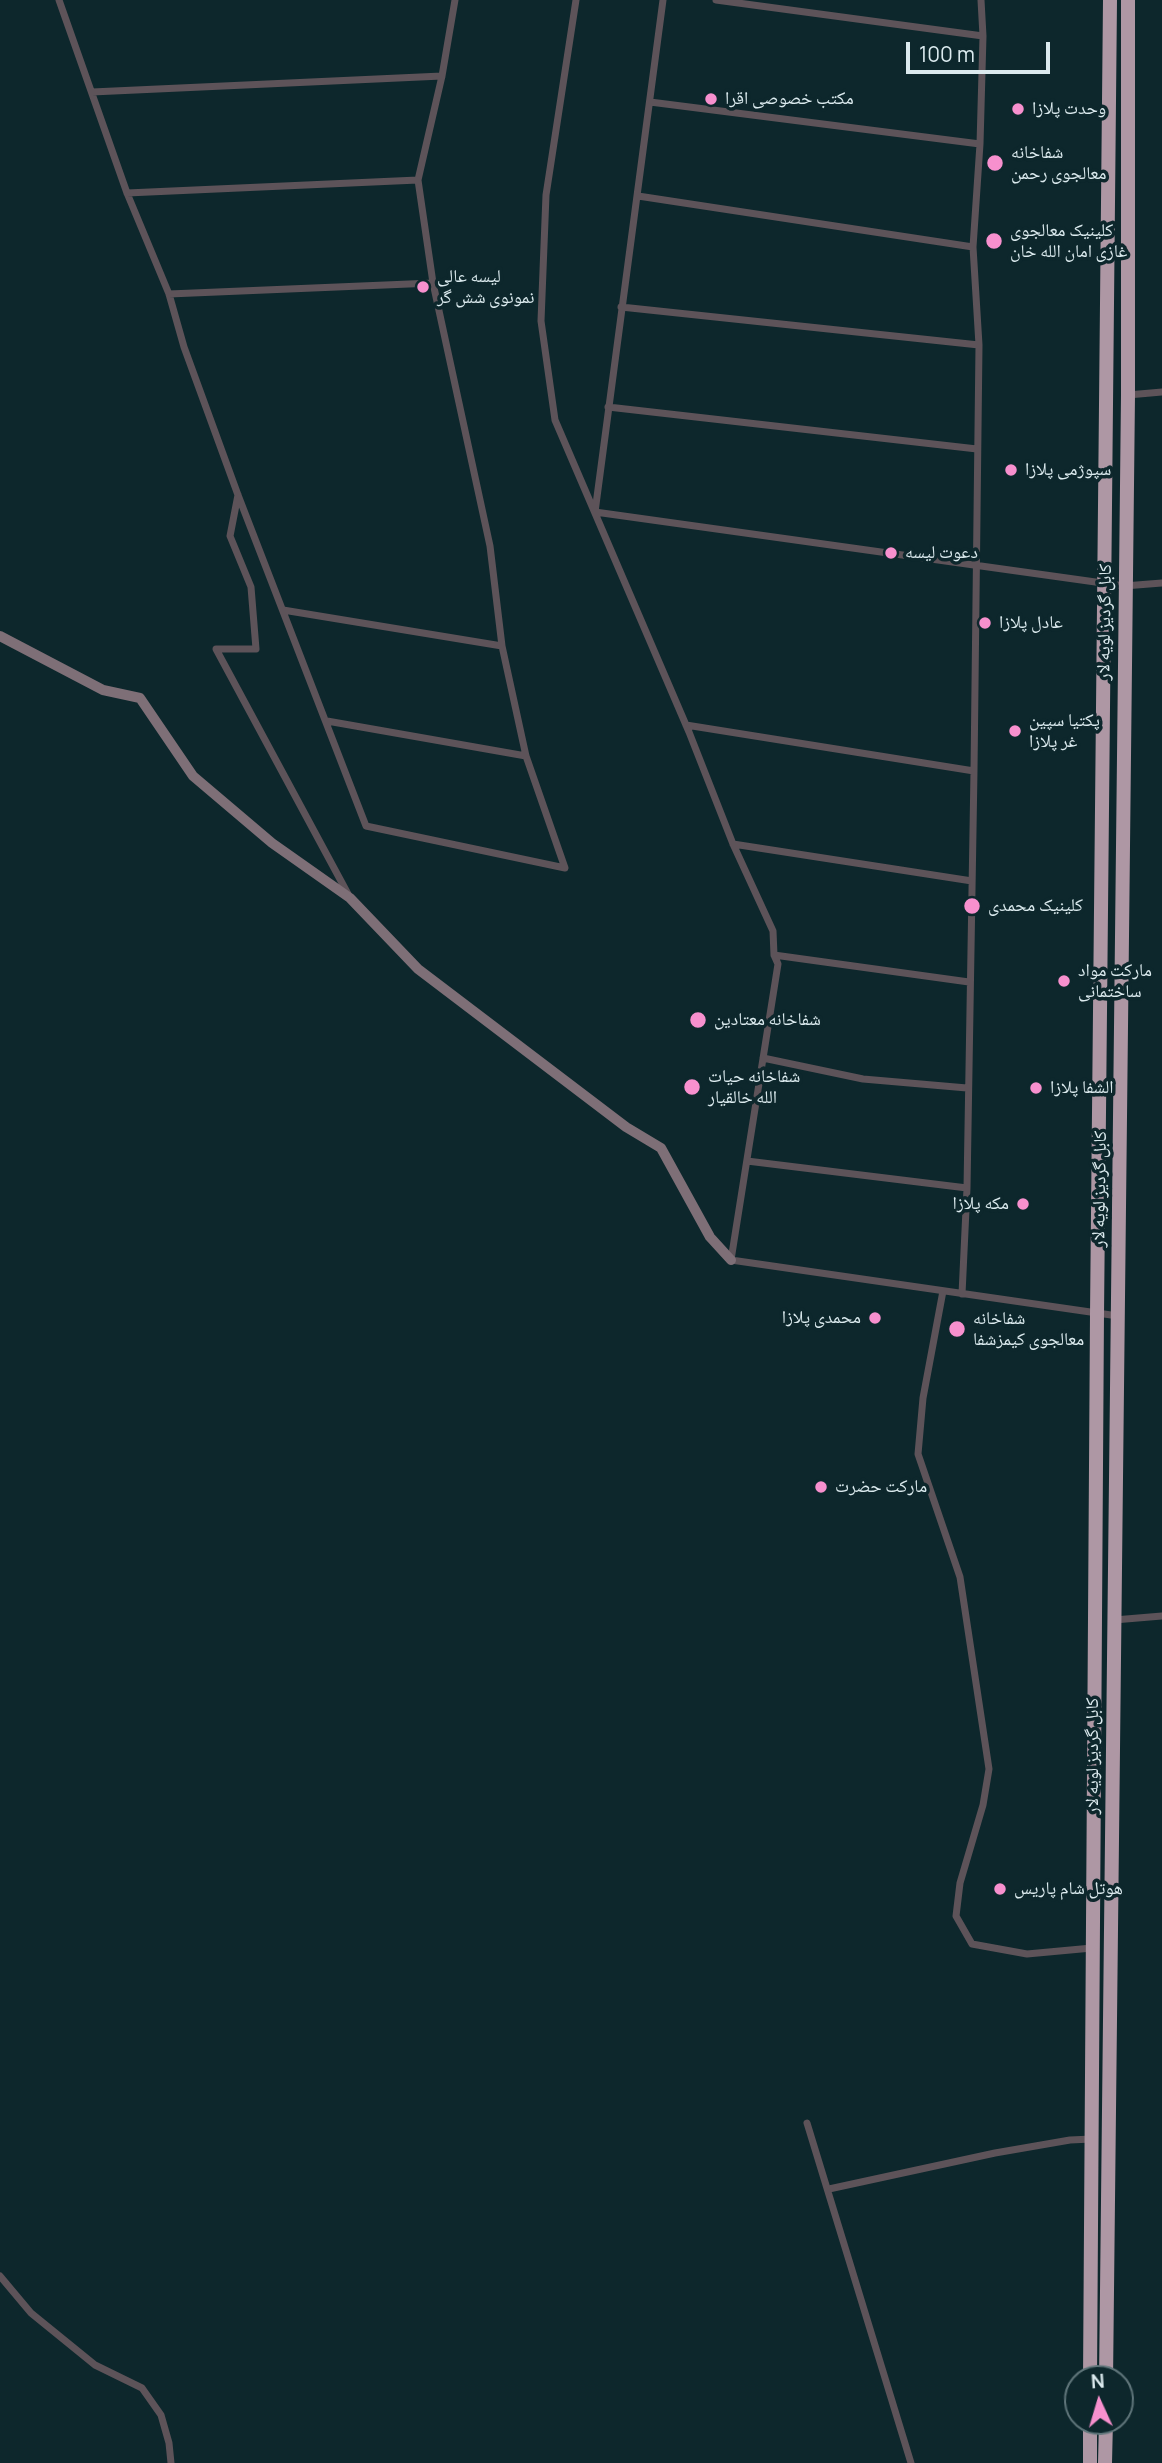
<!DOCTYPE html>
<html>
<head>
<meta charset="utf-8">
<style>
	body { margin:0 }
	#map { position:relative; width:1162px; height:2463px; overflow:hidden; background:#0d272c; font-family:Manrope,sans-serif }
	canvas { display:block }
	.north { position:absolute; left:1064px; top:2365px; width:70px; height:70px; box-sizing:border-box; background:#0d272c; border:2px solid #5f757a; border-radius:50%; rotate:356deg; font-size:19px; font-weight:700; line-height:28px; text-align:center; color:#dbeaee }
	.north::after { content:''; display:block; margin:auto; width:24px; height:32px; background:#f790ce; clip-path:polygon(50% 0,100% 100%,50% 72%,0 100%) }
	.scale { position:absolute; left:906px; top:42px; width:144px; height:32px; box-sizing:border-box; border:4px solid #dbeaee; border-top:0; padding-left:9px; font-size:21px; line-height:24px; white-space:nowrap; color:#dbeaee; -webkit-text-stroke:5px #0d272c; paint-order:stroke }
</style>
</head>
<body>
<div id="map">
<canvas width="1162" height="2463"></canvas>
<div class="north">N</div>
<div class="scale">100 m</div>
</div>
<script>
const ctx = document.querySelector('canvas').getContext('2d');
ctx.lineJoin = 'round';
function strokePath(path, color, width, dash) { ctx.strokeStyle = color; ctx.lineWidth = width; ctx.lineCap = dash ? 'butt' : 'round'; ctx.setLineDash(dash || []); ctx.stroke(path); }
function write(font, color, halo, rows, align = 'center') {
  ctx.font = font + ' Manrope,"Noto Naskh Arabic",sans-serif'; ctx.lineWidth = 7; ctx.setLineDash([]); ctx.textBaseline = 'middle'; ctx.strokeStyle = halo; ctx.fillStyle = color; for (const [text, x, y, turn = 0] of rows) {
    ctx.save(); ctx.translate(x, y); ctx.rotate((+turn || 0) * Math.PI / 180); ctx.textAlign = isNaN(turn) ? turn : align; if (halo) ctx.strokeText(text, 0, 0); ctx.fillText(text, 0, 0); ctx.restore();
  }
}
strokePath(new Path2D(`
	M59,0L127,193L169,294L184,347L238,495L366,826L565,868L526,756L502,646L490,546L433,283L418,180L442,76L455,0
	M576,0L546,195L541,321L555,420L689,732L733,844L773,931L774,955L778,964L731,1260L1118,1316
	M663,0L595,512L1124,586L1162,583
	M716,0L983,36
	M92,92L442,76
	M650,102L980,144
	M127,193L418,180
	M638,196L973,247
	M169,294L433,283
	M621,307L979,345
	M1128,395L1162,392
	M608,407L977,449
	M238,495L230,536L251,587L256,649H216L348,894
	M283,610L502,646
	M327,721L526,756
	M686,725L974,771
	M733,844L972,881
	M774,955L969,982
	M763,1058L863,1079L967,1088
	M747,1161L967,1188
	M943,1291L923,1398L918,1454L960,1577L989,1769L983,1805L960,1883L956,1916L972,1944L1027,1954L1092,1948
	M962,1294L967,1188L974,771L979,345L973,247L980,144L983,36L981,0
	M1114,1620L1162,1616
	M807,2123L911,2463
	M829,2189L995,2153L1070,2140L1092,2139
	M0,2276L31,2313L95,2365L142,2388L161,2415L169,2443L171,2463`), '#5d5359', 7);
strokePath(new Path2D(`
	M0,636L103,690L140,698L193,776L272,843L350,898L418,969L626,1127L661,1148L710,1237L731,1260`), '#7e6f77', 10);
strokePath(new Path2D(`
	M1090,2379L1097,1313L1110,0
	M1106,2379L1128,395V0
	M1090,2463V2421
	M1105,2463L1106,2421`), '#ae97a4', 14);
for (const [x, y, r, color] of [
	[711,99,7,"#f790ce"],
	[1018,109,7,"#f790ce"],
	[995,163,9,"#f790ce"],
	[994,241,9,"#f790ce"],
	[423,287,7,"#f790ce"],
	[1011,470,7,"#f790ce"],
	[891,553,7,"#f790ce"],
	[985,623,7,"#f790ce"],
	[1015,731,7,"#f790ce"],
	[972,906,9,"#f790ce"],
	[1064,981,7,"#f790ce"],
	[698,1020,9,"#f790ce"],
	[692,1087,9,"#f790ce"],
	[1036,1088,7,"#f790ce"],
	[1023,1204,7,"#f790ce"],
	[875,1318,7,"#f790ce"],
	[957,1329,9,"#f790ce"],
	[821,1487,7,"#f790ce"],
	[1000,1889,7,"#f790ce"]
]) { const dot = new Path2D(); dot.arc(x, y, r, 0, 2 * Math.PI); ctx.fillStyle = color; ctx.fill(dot); strokePath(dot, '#0d272c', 2.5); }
write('18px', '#dbeaee', '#0d272c', [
	["مکتب خصوصی اقرا",725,99],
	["وحدت پلازا",1032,109],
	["شفاخانه",1011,153],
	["معالجوی رحمن",1011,174],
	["کلینیک معالجوی",1010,231],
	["غازی امان الله خان",1010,252],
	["لیسه عالی",437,277],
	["نمونوی شش گر",437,298],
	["سپوژمی پلازا",1025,470],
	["دعوت لیسه",905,553],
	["عادل پلازا",999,623],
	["پکتیا سپین",1029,721],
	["غر پلازا",1029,742],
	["کلینیک محمدی",988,906],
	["مارکت مواد",1078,971],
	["ساختمانی",1078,992],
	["شفاخانه معتادین",714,1020],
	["شفاخانه حیات",708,1077],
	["الله خالقیار",708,1098],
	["الشفا پلازا",1050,1088],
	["مکه پلازا",1009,1204,"right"],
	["محمدی پلازا",861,1318,"right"],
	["شفاخانه",973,1319],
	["معالجوی کیمزشفا",973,1340],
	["مارکت حضرت",835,1487],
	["هوتل شام پاریس",1014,1889]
], 'left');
write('18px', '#dbeaee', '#0d272c', [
	["کابل گردیز لویه لار",1105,622,-89],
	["کابل گردیز لویه لار",1100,1189,-89],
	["کابل گردیز لویه لار",1093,1756,-90]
]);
</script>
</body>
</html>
